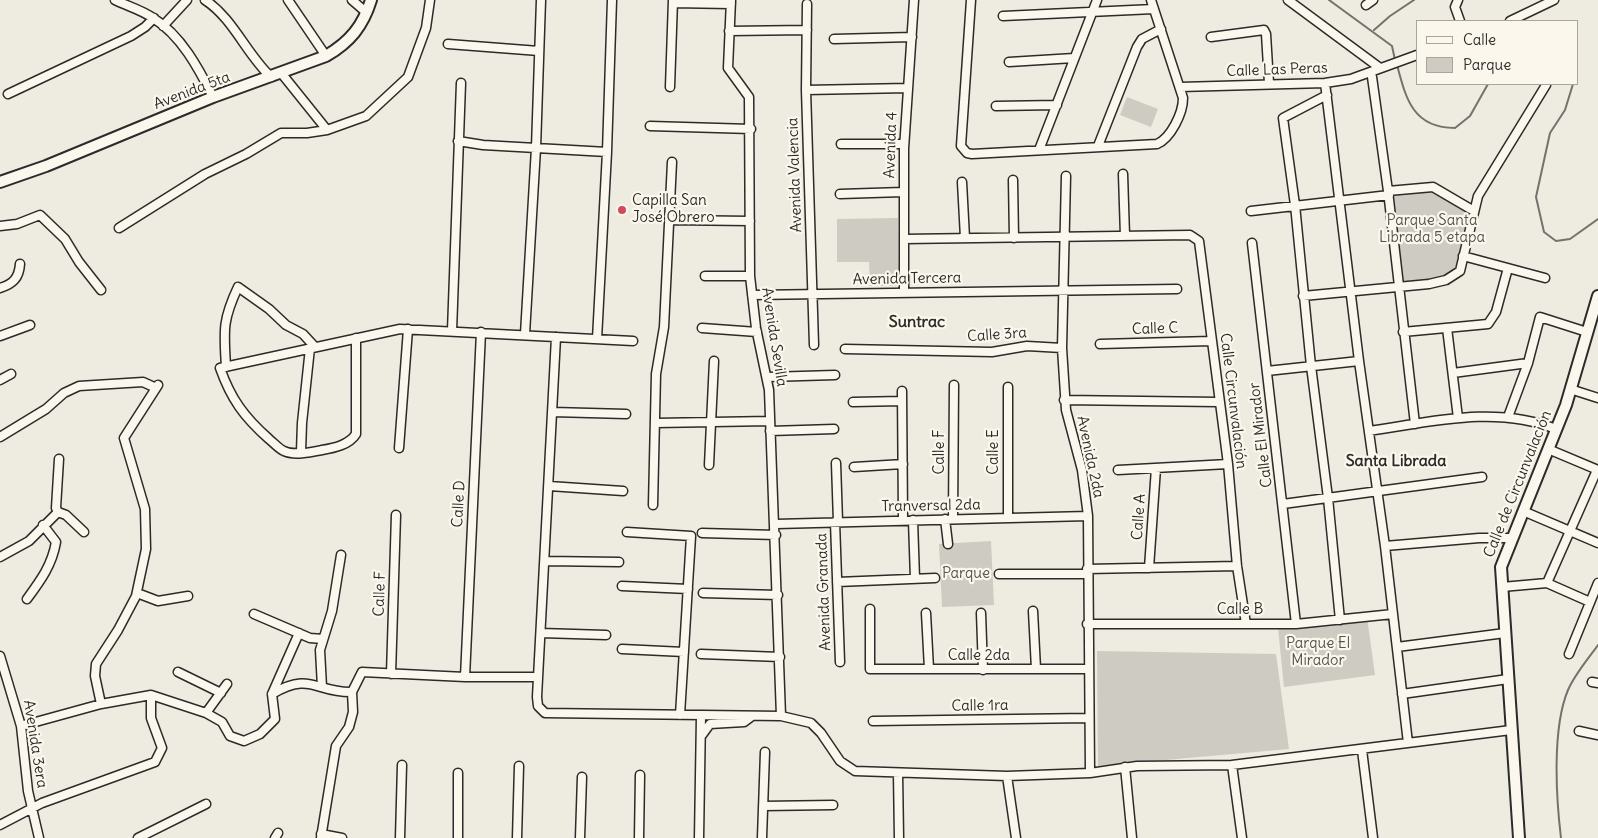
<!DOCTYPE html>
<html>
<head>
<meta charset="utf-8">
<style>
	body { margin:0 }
	#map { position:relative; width:1598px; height:838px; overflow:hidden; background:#eeebe0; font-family:Delius,sans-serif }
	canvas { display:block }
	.legend { position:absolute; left:1416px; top:20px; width:162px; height:65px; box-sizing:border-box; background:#fbf7ec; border:1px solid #a8a59f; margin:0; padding:6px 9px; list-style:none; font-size:15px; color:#2b2b2b }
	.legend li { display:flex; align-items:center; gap:10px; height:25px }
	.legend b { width:25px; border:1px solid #a8a59f }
</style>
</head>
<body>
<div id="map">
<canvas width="1598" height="838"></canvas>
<ul class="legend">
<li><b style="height:6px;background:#fbf7ec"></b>Calle</li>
<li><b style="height:14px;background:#cecbc2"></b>Parque</li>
</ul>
</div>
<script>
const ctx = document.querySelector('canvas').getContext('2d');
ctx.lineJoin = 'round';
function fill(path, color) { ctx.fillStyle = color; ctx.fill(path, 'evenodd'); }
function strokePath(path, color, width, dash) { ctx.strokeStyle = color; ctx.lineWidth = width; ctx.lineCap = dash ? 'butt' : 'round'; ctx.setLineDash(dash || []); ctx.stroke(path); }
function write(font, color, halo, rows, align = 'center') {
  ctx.font = font + ' Delius,sans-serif'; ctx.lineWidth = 4.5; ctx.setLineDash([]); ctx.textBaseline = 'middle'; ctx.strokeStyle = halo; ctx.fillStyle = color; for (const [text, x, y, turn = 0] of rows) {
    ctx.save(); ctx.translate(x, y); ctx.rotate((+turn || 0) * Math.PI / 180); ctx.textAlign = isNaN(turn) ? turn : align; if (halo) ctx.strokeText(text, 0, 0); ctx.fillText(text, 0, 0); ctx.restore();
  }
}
fill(new Path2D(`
	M1127,97L1158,109L1151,127L1120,115Z
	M1433,187L1474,211L1463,256L1446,280L1403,282L1389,195Z
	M898,218L899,286H870L869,262H837V219Z
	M991,541L994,605L942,607L939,544Z
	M1367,617L1375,675L1284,687L1278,628Z
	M1097,651L1276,654L1289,749L1098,766Z`), '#cecbc2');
strokePath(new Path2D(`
	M1329,0L1392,46L1395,60
	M1374,30L1390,16L1414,0
	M1397,65C1406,99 1413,128 1455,128L1470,116L1488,84
	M1573,84L1565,110L1550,133L1536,197L1544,232L1556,241L1570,239L1598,219
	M1561,838C1556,797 1552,728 1568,690C1575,674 1588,659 1598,645`), '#74726e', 2);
const minor = new Path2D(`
	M115,0C127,6 142,10 153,18C181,35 199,69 213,97
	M205,0C233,18 247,55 271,77
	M288,0L326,56
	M352,0L367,13
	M731,0L728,68L749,97L750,276L756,328L769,390L781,716
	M971,0L961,146L967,153L972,154L1157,144C1171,138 1183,113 1183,98L1151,0
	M1288,0L1380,68
	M1458,0L1455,7L1460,21
	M673,3L731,4
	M807,4L806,90L814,345
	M1366,5L1373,0
	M1003,16L1154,9
	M1510,21L1554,0
	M163,26L187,0
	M729,31L807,30
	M1211,37L1264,30L1266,34L1269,83
	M834,39L912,37
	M448,44L539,51
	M1009,62L1074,58
	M282,74L327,130
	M1372,77L1388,191L1415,424
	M1325,83L1359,361L1385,546L1408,743
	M670,87L673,0
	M1180,87L1325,83L1351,79L1417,55
	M806,90L908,88
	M8,94L131,36L145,27L154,18
	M1327,95L1283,118L1295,205L1311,366L1328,498L1340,620
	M996,106L1057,105
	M650,126L751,129
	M458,141L483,145L607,152
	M841,144H904
	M1098,146L1137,47L1142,39L1161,29
	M1039,150L1097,0
	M1123,174L1125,236
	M1066,176L1062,348L1066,410L1082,470L1088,516L1090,773
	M1013,180L1014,238
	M962,182L965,238
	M1388,191L1433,187L1474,211
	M840,194L903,192
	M1251,211L1389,195
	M669,220L750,221
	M0,226L17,224L40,215L65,239L79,262L101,290
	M119,228L205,174L246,154L281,133H307L327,130L366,116L408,77L426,28L430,0
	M904,239L1190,235L1199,241L1228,464L1237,566L1246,624
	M1252,243L1296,624
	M1463,256L1545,278
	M705,276H750
	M0,288C13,284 19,278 20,264
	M904,292V149L914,0
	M752,295L1177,289
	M1303,296L1429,284L1446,280L1460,271L1478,196L1546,85
	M702,328L757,332
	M1447,328L1458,418
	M452,331L461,83
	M1403,332L1488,324L1496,312L1508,268
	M525,334L536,148L541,0
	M0,336L30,325
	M556,337L537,697L538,706L545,713L781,716L811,723L821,733L840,761L855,771L1007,776L1090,773L1137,766L1232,765L1511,730
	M356,338V434C349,445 334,448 322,450C312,452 294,456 284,451C279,449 274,443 269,439C244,417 231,399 220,368L400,329L633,341
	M597,339L607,152L612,0
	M1100,344L1211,341
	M845,349L992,352L1027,346L1062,348
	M226,367C224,331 222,321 238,287L269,309L286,325L303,334L315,347
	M1267,371L1359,361
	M1453,373L1528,363
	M768,377L835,375
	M0,380L11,374
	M1570,389L1598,398
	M902,391L903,520
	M1064,400L1218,402
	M853,402L902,401
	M553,412L626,414
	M1508,417L1528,363L1540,317L1587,332
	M656,423L770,421
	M770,431L834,429
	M1369,431C1431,422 1496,405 1556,429
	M0,437L46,409L64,393L79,386L143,382L156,388
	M399,448L408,329
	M1548,449L1598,470
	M301,452L302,423L310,348
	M59,459L56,508L58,512L66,515L84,532
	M836,463L838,522
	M709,465L714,361
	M854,467L903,464
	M1118,470L1228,464
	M549,486L623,491
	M1283,504L1482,477
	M653,505L656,374L664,327L672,162
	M1523,511L1598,543
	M1008,518V387
	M945,519L948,544
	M953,519L954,385
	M913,520L915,579
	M835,522L840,662
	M776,524L1088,516
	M627,532L691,536L680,715
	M702,533L776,535
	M1385,546L1479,538H1512
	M0,557L29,541L58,512
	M545,561L619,562
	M1149,568L1156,468
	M1087,569L1237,566
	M999,574H1087
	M837,582L935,578
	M1547,583L1597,470
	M622,586L688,589
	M1502,587L1547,583L1590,602
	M137,593L158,601L188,596
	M703,593L778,595
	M27,599C41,580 52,565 56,542L43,525
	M870,609V669H1088
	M1033,611L1036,669
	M926,613L929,669
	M981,613L983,670
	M254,614L310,638L323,639
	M1087,624H1296L1393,614
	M541,633L606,635
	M1397,647L1505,633
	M622,649L684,652
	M701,654L780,657
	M1569,654L1598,583
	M0,656L21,726L28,791L39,838
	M178,672L221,693
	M391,674L396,515
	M465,677L481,332
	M1592,682L1598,683
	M322,687L320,650L332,611L341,555
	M272,694C311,671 316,693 352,692
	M1402,694L1508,679
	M101,704L95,676L96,664L118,630L136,596L146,549L145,509L124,438L158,385
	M206,713L227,684
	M873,721L1088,718
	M21,726L101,704L151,695L206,713L222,722L230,736L244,741L260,734L275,719L272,694L299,633
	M1579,731L1598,735
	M702,735L710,724L744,722L752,716
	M1362,750L1373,838
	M1232,765L1242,838
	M1125,767L1132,838
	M458,773V838
	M898,773L899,838
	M1007,776L1016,838
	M763,806L833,805
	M0,825L42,803L155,762L162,748L151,718V695
	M321,834L342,838
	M138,838L206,804
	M275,838L278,833
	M321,838L336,746L349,727L353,712L352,692L362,672L465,677H538
	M400,838L402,765
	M517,838L519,766
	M580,838L582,777
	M639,838L640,775
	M699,838L701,716
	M762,838L765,752`);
const tertiary = new Path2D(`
	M0,182L46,166L213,97L326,56C350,42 363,26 371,0
	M1519,838L1501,567L1566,405L1598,296`);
strokePath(minor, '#2b2b2b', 11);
strokePath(tertiary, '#2b2b2b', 14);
strokePath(minor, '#fbf7ec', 8);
strokePath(tertiary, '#fbf7ec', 10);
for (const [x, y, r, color] of [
	[622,210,5,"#d1495b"]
]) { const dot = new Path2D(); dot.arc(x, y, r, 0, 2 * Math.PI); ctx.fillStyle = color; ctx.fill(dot); strokePath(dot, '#fbf7ec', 2); }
write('15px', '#2b2b2b', '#fbf7ec', [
	["Calle Las Peras",1277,70,-2],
	["Avenida 5ta",192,91,-21],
	["Avenida 4",891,145,-88],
	["Avenida Valencia",795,175,-92],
	["Avenida Tercera",907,279,-1],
	["Calle C",1155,329,-2],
	["Calle 3ra",997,335,-4],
	["Avenida Sevilla",774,337,81],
	["Calle Circunvalación",1233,401,83],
	["Calle El Mirador",1261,435,-97],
	["Calle F",940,452,-90],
	["Calle E",994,452,-90],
	["Avenida 2da",1090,457,78],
	["Calle de Circunvalación",1518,484,-68],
	["Calle D",459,504,-87],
	["Tranversal 2da",931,506,-1],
	["Calle A",1139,517,-86],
	["Avenida Granada",824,592,-92],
	["Calle F",380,594,-88],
	["Calle B",1240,610],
	["Calle 2da",979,656],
	["Calle 1ra",980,706,-1],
	["Avenida 3era",35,744,81]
]);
write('15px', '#2b2b2b', '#fbf7ec', [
	["Capilla San",632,201],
	["José Obrero",632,218]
], 'left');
write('15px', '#545351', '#fbf7ec', [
	["Parque Santa",1432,221],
	["Librada 5 etapa",1432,238],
	["Parque",966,574],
	["Parque El",1318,644],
	["Mirador",1318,661]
]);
write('bold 16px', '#2b2b2b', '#fbf7ec', [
	["Suntrac",917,322],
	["Santa Librada",1396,461]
]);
</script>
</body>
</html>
